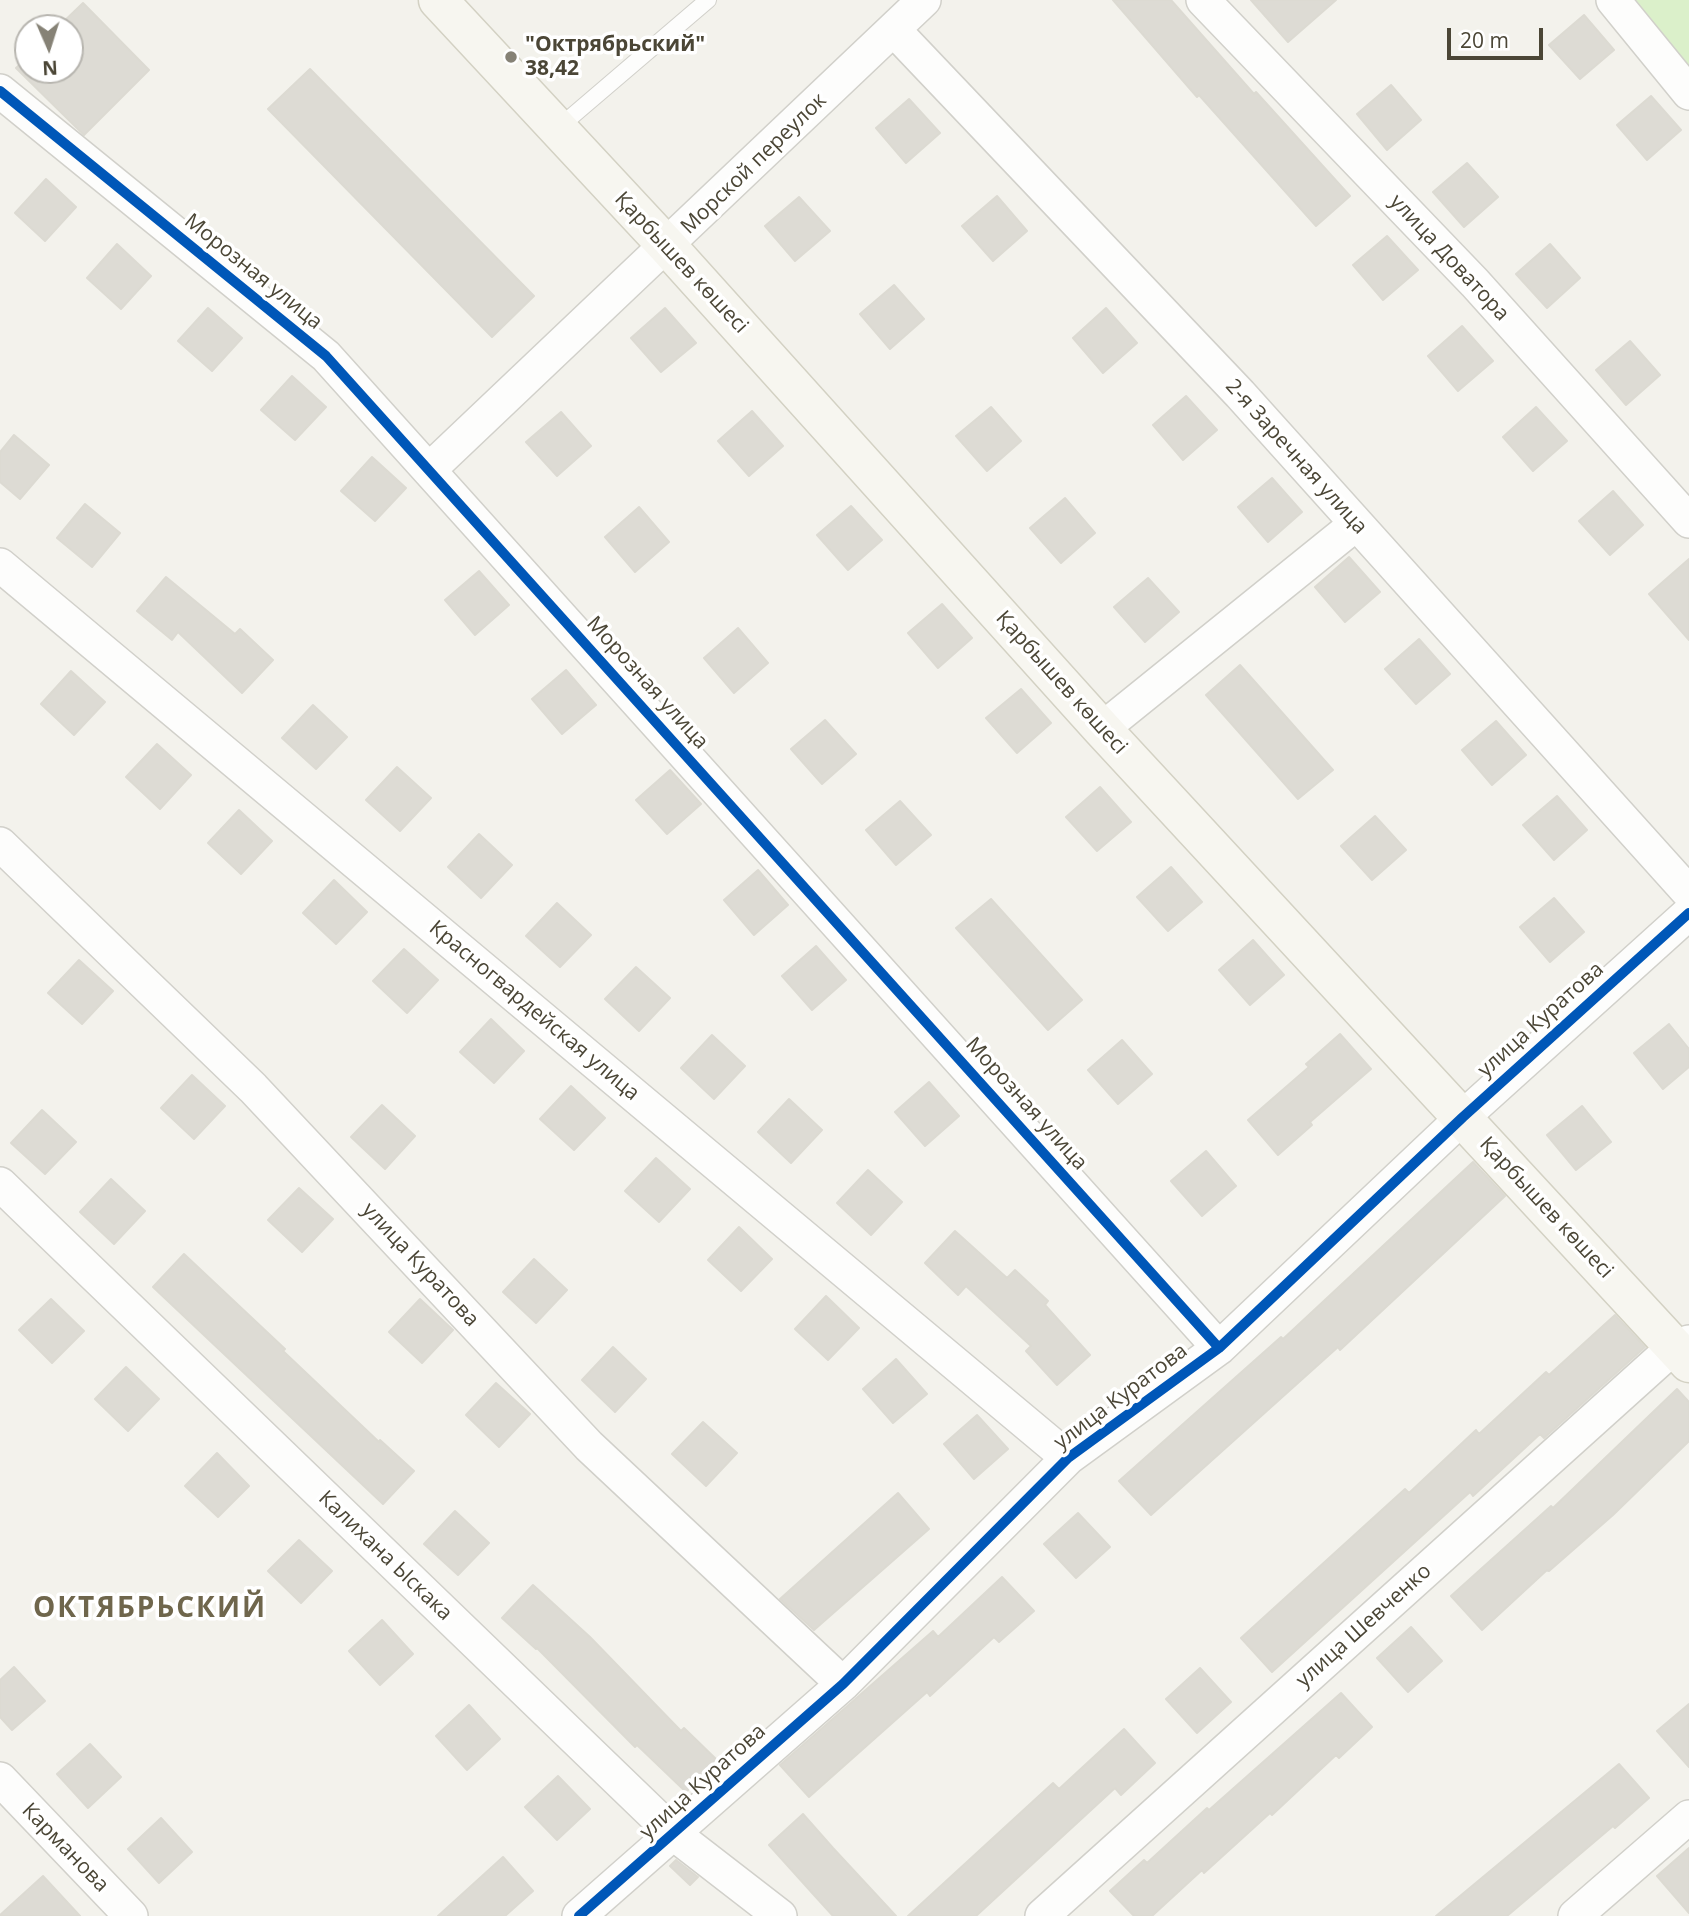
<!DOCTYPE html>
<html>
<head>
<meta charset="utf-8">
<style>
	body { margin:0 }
	#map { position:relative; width:1689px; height:1916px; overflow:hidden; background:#f3f2ec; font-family:"Open Sans",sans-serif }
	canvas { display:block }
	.north { position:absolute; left:14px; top:14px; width:70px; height:70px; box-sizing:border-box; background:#fff; border:2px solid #b7b5af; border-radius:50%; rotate:177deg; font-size:19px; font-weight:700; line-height:28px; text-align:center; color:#4b4636 }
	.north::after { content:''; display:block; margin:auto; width:24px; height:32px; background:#868276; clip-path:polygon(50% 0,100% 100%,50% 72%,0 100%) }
	.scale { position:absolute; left:1447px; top:28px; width:96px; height:32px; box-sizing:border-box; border:4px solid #4b4636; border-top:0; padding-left:9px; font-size:21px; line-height:24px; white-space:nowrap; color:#4b4636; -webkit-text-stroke:5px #fff; paint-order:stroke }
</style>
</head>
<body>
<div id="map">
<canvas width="1689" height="1916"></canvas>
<div class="north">N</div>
<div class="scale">20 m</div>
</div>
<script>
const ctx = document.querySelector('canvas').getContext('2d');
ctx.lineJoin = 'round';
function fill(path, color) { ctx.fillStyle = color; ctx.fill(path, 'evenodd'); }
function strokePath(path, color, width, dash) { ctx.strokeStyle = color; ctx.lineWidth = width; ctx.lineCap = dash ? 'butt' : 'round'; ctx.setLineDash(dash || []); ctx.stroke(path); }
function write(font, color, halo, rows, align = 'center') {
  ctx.font = font + ' "Open Sans",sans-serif'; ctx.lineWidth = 7; ctx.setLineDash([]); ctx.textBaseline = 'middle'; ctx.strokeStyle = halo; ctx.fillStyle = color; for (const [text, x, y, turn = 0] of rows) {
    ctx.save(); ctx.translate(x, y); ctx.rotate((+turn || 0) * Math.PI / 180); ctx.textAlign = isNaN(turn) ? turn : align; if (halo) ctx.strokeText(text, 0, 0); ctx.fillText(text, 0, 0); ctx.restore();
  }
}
fill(new Path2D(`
	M1613,0H1689V91Z`), '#dbf0ca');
const building = new Path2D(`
	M1113,0H1171L1254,94L1256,92L1350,196L1316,226L1199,95L1197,97Z
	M1251,0H1336L1288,42Z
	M83,3L149,70L84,135L16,68L28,57V70H70V28H57Z
	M1584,15L1614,50L1580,79L1549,45Z
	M310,69L534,296L492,337L268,109Z
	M1391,85L1421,120L1387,150L1357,114Z
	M1651,96L1681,130L1647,160L1617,125Z
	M909,99L940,133L906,163L876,128Z
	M1467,163L1498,197L1464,227L1433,192Z
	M46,179L76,207L45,241L15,213Z
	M997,196L1027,231L993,261L962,226Z
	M799,197L830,231L795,261L765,226Z
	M1387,236L1418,270L1383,300L1353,265Z
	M117,244L151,276L121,309L87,278Z
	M1550,244L1580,278L1547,308L1516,274Z
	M894,285L924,319L890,349L860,314Z
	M208,308L242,338L212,371L178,341Z
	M665,308L696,343L661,372L631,338Z
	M1106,308L1137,343L1103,373L1073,338Z
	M1462,326L1493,361L1458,391L1428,356Z
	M1630,341L1660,375L1626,405L1596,370Z
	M292,376L326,407L295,440L261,410Z
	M1186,396L1217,430L1183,460L1153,425Z
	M991,407L1021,441L987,471L956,436Z
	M1536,407L1567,441L1533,471L1503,437Z
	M752,411L783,446L749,476L718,441Z
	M561,412L591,446L557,476L526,442Z
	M14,435L49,465L20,499L0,482V452Z
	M372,457L406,488L375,521L341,491Z
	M1272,478L1302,512L1268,542L1238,507Z
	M1613,491L1643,525L1610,555L1579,521Z
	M1065,498L1095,533L1061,563L1030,528Z
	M85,504L120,533L92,567L57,538Z
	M851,506L882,540L848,570L817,535Z
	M639,507L669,542L635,572L605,537Z
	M1349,557L1380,592L1345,622L1315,587Z
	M1689,559V640L1649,594Z
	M479,571L509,605L475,635L445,600Z
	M166,577L235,634L240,629L273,660L242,693L178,632L172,640L137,611Z
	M1148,578L1179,612L1145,642L1114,607Z
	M942,604L972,638L938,668L908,633Z
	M738,628L768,663L734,693L704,658Z
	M1419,639L1450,674L1416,704L1385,669Z
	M1240,665L1333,770L1298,799L1206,695Z
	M566,670L596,705L562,734L532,699Z
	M71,671L105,702L74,735L41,704Z
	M1021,689L1051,723L1017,753L986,718Z
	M313,705L347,737L316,769L282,738Z
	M825,720L856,754L822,784L791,749Z
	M1496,721L1526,755L1492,785L1462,750Z
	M157,744L191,775L160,809L126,777Z
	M397,767L431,798L400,831L366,800Z
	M670,770L701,804L667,834L636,800Z
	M1100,787L1131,822L1097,851L1066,817Z
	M1557,796L1587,830L1554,860L1523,825Z
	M900,801L931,835L896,865L866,830Z
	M239,810L272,841L241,874L208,843Z
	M1375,816L1406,850L1372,880L1341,846Z
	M479,834L512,865L481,898L448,867Z
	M1171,867L1202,902L1168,931L1137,897Z
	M758,870L788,905L754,935L724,900Z
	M334,880L367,912L336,944L303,913Z
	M1554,898L1584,932L1550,962L1520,927Z
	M991,899L1082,1000L1048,1030L956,928Z
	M557,903L591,935L560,967L526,936Z
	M1253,940L1284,975L1250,1005L1219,970Z
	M816,946L846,980L812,1010L782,976Z
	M404,949L438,980L407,1013L373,981Z
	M79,960L113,991L82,1024L48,993Z
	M636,967L670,998L639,1031L605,999Z
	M491,1019L524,1051L494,1083L460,1052Z
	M1669,1024L1689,1049V1067L1663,1089L1634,1053Z
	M1340,1034L1371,1069L1310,1122L1312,1125L1278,1155L1248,1120L1309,1067L1306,1064Z
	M712,1035L745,1066L714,1099L681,1068Z
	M1122,1040L1152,1074L1118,1104L1088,1070Z
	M192,1075L225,1106L194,1139L161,1108Z
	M929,1082L959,1116L925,1146L895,1112Z
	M571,1086L605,1118L574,1150L540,1119Z
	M789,1099L822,1130L791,1163L758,1132Z
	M382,1105L415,1136L385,1169L351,1137Z
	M1582,1106L1611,1142L1576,1170L1547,1135Z
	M42,1110L76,1142L45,1174L11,1143Z
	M1206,1151L1236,1186L1202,1216L1171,1181Z
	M656,1158L690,1189L659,1222L625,1191Z
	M1473,1162L1505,1196L1340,1350L1338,1347L1151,1515L1119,1481L1281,1337L1283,1339Z
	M868,1170L902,1202L871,1235L837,1203Z
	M111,1179L145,1211L114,1244L80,1212Z
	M299,1188L333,1219L302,1252L268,1220Z
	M739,1227L772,1259L741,1291L708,1260Z
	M955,1231L1007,1278L1015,1270L1048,1301L1045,1305L1090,1355L1057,1385L1026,1351L1031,1346L966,1286L958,1295L925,1263Z
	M184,1254L285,1349L283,1351L379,1442L380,1440L414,1471L383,1504L153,1287Z
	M534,1259L567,1290L536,1323L503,1292Z
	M826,1296L859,1328L828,1360L795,1329Z
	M51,1299L84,1331L52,1363L19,1330Z
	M420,1299L453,1330L422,1363L389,1332Z
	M1615,1315L1645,1347L1544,1438L1540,1434L1473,1496L1470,1492L1272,1672L1241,1638L1405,1489L1409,1493L1476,1430L1479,1434L1546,1372L1549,1375Z
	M613,1347L646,1379L615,1412L582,1380Z
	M896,1359L927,1394L893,1423L863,1389Z
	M126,1367L159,1399L128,1431L95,1399Z
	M496,1383L530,1414L499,1447L466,1415Z
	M1677,1389L1689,1402V1441L1613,1515L1549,1571L1547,1570L1482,1630L1451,1596L1551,1506L1553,1508Z
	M977,1415L1008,1449L974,1479L944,1444Z
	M703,1422L737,1453L706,1486L672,1454Z
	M217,1453L249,1486L218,1517L185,1486Z
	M898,1493L929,1529L814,1630L780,1599Z
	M455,1511L489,1543L458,1575L424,1544Z
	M1078,1513L1110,1547L1076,1578L1044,1544Z
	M299,1540L332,1571L301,1603L268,1571Z
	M1002,1577L1034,1611L999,1642L994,1637L930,1696L927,1692L809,1797L780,1765L933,1631L938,1637Z
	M533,1585L590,1637L681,1731L684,1728L717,1760L686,1792L637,1745L635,1747L537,1648L536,1649L502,1618Z
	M382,1620L413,1654L380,1685L349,1651Z
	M1411,1627L1442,1661L1408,1692L1377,1658Z
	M14,1667L45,1701L12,1730L0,1717V1680Z
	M1200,1668L1231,1702L1197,1733L1166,1699Z
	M1341,1693L1372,1727L1339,1758L1336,1755L1272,1815L1270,1813L1204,1873L1202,1870L1152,1916H1134L1110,1891L1144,1860L1147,1863L1207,1808L1209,1810Z
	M1689,1704V1767L1657,1731Z
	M469,1705L500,1739L467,1770L436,1736Z
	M1124,1729L1155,1763L1121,1795L1115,1788L976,1916H908L1053,1783L1059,1789Z
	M90,1744L121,1777L88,1808L57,1774Z
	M1619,1764L1649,1798L1615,1828L1613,1826L1507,1916H1436Z
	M558,1776L590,1809L557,1840L525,1807Z
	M803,1814L833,1848L896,1916H833L814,1895L769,1845Z
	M161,1818L192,1852L159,1883L128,1849Z
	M1689,1848V1913L1657,1876Z
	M503,1857L533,1891L505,1916H438Z
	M676,1860L698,1877L690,1885L670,1866Z
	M43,1876L80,1916H0V1915Z`);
fill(building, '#dddbd4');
strokePath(building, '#dcdad2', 2);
const service = new Path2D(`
	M557,129L708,0`);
const minor = new Path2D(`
	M1203,0L1475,283L1689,521
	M1613,0L1689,93
	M894,30L1240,394L1689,893
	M0,91L326,356L1219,1348
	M429,470L924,0
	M0,565L1068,1458
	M1102,729L1356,524
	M0,844L253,1088L589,1446L843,1684
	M0,1184L674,1834L780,1916
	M0,1779L131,1916
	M579,1916L843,1684L1068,1458L1219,1348L1463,1117L1689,913
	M1042,1916L1674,1347L1689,1342
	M1575,1916L1689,1817`);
const secondary = new Path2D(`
	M438,0L667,246L1102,729L1689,1363`);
strokePath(service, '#d1d0ca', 18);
strokePath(minor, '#d1d0ca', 36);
strokePath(secondary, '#d3d1c3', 41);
strokePath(service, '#fdfdfc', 16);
strokePath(minor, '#fdfdfc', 33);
strokePath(secondary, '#f7f6f0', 38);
strokePath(new Path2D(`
	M0,91L326,356L1219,1348
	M579,1916L843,1684L1068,1458L1219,1348L1463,1117L1689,913`), '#0057b8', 10);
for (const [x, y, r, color] of [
	[511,57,7,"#868276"]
]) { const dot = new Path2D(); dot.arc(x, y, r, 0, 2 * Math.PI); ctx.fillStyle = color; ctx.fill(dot); strokePath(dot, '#fff', 2.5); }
write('bold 21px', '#4b4636', '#fff', [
	["\"Октрябрьский\"",525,45],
	["38,42",525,69]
], 'left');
write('21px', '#4b4636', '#fff', [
	["Морской переулок",754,164,-44],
	["улица Доватора",1449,258,47],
	["Қарбышев көшесі",681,263,47],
	["Морозная улица",253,272,39],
	["2-я Заречная улица",1296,457,48],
	["Морозная улица",647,683,48],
	["Қарбышев көшесі",1061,683,48],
	["Красногвардейская улица",534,1011,40],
	["улица Куратова",1541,1020,-42],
	["Морозная улица",1026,1104,48],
	["Қарбышев көшесі",1546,1208,47],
	["улица Куратова",420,1265,47],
	["улица Куратова",1121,1397,-37],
	["Калихана Ыскака",385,1556,44],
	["улица Шевченко",1364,1626,-42],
	["улица Куратова",703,1782,-42],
	["Карманова",65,1848,46]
]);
ctx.letterSpacing = '2px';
write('bold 28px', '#6f664c', '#fff', [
	["ОКТЯБРЬСКИЙ",150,1609]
]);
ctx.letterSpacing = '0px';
</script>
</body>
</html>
